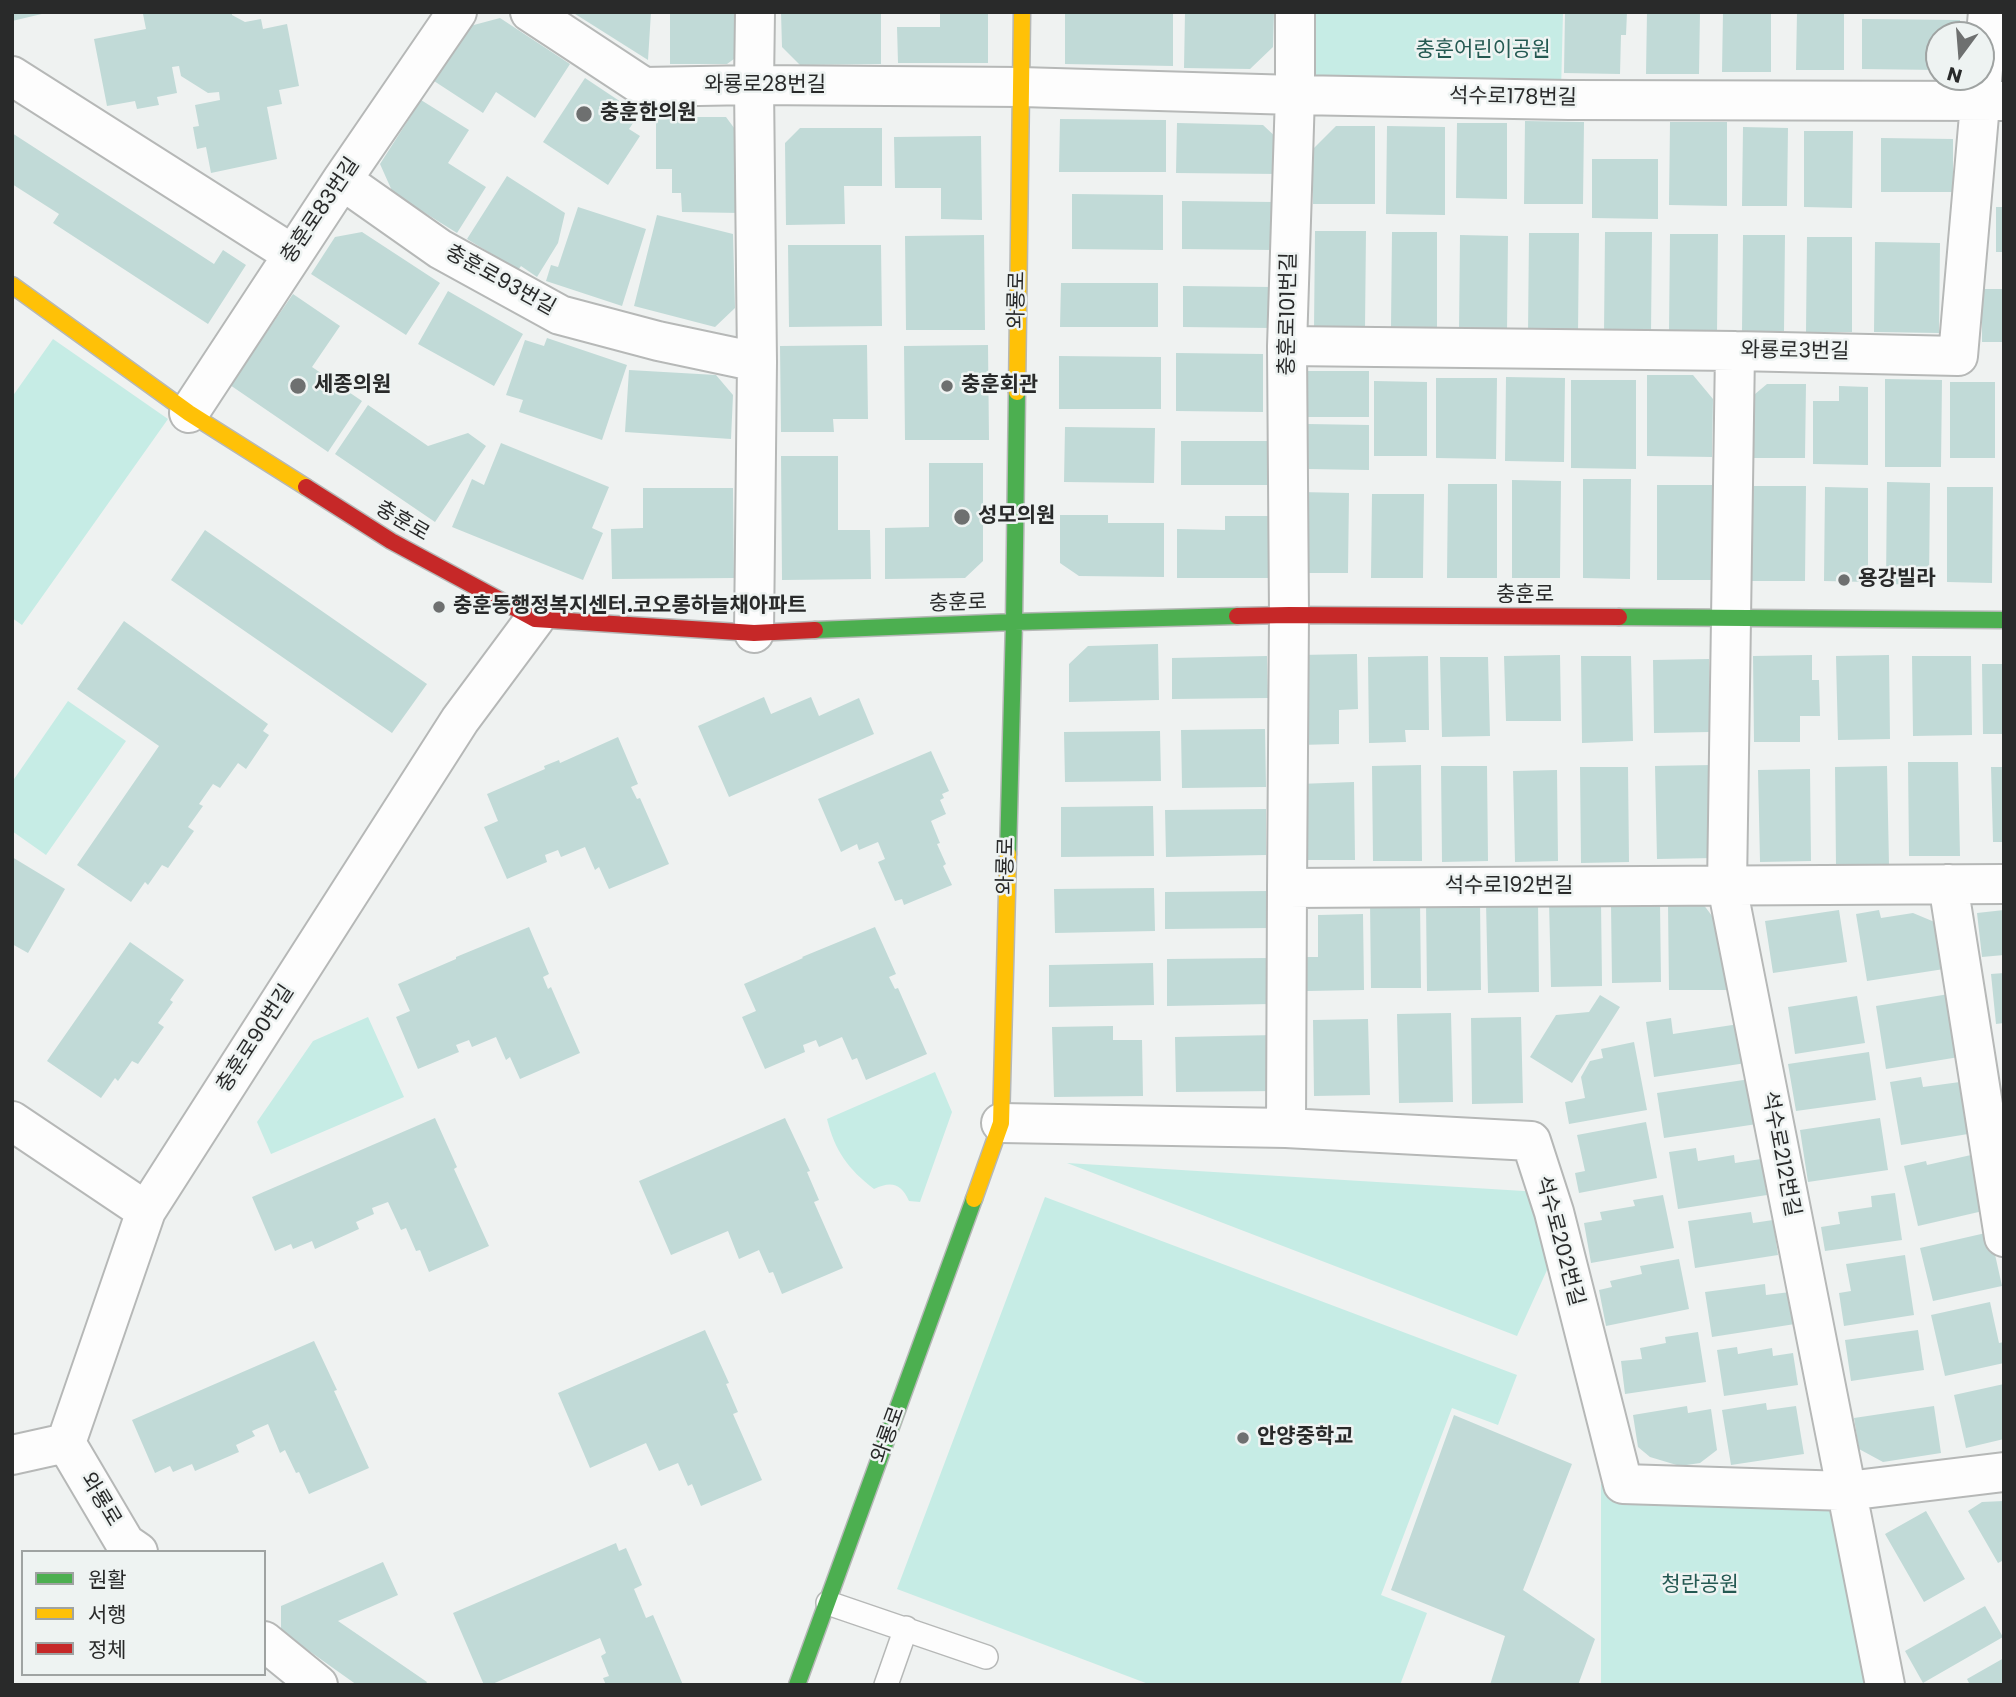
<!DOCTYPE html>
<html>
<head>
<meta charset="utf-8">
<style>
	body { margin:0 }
	#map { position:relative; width:2016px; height:1697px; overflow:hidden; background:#eff2f1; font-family:Poppins,"Noto Sans KR",sans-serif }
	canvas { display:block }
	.frame { position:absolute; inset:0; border:14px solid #292a2a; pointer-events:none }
	.legend { position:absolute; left:21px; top:1550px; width:245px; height:126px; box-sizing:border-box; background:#eef3f2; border:2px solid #9fa3a2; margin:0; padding:9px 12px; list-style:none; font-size:21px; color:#292a2a }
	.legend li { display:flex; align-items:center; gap:14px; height:35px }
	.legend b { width:35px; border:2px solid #9fa3a2 }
	.north { position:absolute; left:1925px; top:21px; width:70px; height:70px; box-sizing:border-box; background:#eef3f2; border:2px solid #9fa3a2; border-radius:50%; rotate:196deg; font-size:19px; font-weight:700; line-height:28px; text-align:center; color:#292a2a }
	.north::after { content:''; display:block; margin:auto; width:24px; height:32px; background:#6e7070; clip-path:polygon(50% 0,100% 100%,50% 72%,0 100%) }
</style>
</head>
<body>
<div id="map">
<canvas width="2016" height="1697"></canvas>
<div class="frame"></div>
<ul class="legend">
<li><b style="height:9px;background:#4caf50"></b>원활</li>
<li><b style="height:9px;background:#ffc107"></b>서행</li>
<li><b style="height:9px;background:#c62828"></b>정체</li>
</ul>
<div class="north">N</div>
</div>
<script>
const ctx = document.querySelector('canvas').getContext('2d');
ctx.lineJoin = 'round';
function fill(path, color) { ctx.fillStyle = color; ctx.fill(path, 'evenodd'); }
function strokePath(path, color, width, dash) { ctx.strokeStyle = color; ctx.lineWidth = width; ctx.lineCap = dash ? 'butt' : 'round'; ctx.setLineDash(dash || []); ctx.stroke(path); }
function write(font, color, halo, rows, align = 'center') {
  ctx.font = font + ' Poppins,"Noto Sans KR",sans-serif'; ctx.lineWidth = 5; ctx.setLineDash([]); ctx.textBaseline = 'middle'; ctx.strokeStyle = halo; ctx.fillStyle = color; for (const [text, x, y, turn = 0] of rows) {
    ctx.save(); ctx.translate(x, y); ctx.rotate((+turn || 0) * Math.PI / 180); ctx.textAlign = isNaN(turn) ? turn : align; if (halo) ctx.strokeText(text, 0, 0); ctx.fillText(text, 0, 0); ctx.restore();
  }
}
fill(new Path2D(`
	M1304,12H1563L1561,92L1304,87Z
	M53,339L168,419L22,625L12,618V397Z
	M68,701L126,741L46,855L12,831V782Z
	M368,1017L404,1097L271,1154L257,1122L313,1041Z
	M935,1072L952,1112L920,1202L909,1201C901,1183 891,1181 874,1189C848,1169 835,1151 827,1119Z
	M1067,1163L1540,1192L1552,1259L1517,1336Z
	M1045,1197L1517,1375L1498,1425L1452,1408L1381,1595L1427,1613L1400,1685H1151L897,1589Z
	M1601,1484L1847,1491L1885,1685H1601Z`), '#c6ece5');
fill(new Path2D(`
	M12,12H46V13L12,21Z
	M151,12H232V15L245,22L261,19L263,29L287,24L299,86L279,90L282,104L267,107L277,159L211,173L206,147L197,149L193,127L199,126L195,105L220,100L219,92L208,93L181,76L179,66L172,67L177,93L157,97L159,105L137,109L135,101L107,106L94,39L146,29L143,14Z
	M572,12H651L648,60Z
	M670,12H745V51L727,64H670Z
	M781,12H881V64L800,65L782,47Z
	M940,12H988V63H898L897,27H940Z
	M1065,12H1173V66L1065,64Z
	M1185,12H1274L1273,47L1250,69L1184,68Z
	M1565,12H1627L1626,35H1621L1620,74L1564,73Z
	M1647,12H1700L1699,74H1646Z
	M1723,12H1771V72H1722Z
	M1797,12H1844V70H1796Z
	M500,18L570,64L535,118L496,92L483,113L434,81L470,26Z
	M1862,19L1960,20V35H1939V70L1862,69Z
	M585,78L639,114L629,129L640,136L608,185L543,142Z
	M421,100L469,130L448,163L486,187L457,233L393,193L380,164Z
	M656,117H726L740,136V213L682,212L681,193H672V169H656Z
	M1060,119L1166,120V172H1059Z
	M1525,121L1584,122L1583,204H1524Z
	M1670,122H1727V206L1669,205Z
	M1177,123L1263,125L1279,140V174L1176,173Z
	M1457,123H1507V199L1456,198Z
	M1336,126H1375V204H1313V149Z
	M1387,126L1445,127V215L1386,214Z
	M1743,127L1788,128L1787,206H1742Z
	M800,128H882V186H844L845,224L786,225L785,143Z
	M1804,131H1853L1852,208L1804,207Z
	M12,133L214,264L223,250L246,265L208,324L53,223L59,214L12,184Z
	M981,136L982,220L941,219V188H895L894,137Z
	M1881,138L1953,139V192H1881Z
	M1592,159H1658V219L1592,218Z
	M507,176L565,213L558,243L537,277L521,266L518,270L467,239Z
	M1072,194L1163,195V250L1072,249Z
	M1182,201L1274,202V250L1182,249Z
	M578,207L646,229L622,306L546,281L551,265L558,267Z
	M1996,207H2004V252H1996Z
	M657,215L733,234L735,308L715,327L634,306Z
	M1315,231H1366L1365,329H1314Z
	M362,232L440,283L406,335L311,274L335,237Z
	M1392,232H1437V328H1391Z
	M1605,232H1652L1651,334L1604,333Z
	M1529,233H1579L1578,334H1528Z
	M1670,234H1718L1717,333H1669Z
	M984,235L985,330H906L905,236Z
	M1460,235L1508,236L1507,332L1459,331Z
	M1743,235H1785L1784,331H1742Z
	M1807,237H1852V332H1806Z
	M1875,242L1940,243L1939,333L1874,332Z
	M788,245H881L882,326L789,327Z
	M1061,283H1158V327H1060Z
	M1183,286L1272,287L1271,328L1183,327Z
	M1982,289H2004V342H1982Z
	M448,291L523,334L494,386L418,344Z
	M293,294L340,326L312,367L362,401L328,452L230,385Z
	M547,338L627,365L602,440L519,412L523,400L506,395L525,340L544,346Z
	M867,345L868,419H833L834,432H781L780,346Z
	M988,345L989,440H905L904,346Z
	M1176,353L1263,354V412L1176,411Z
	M1059,356L1161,357V409H1059Z
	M629,370L716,375L733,395L731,439L625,432Z
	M1300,371H1369V417H1300Z
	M1647,375H1693L1713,399L1712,457L1647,456Z
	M1506,377L1565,378L1564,462L1505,461Z
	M1436,378H1497L1496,459L1436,458Z
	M1885,379L1942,380L1941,467H1885Z
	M1571,380H1636V469L1571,468Z
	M1374,381L1427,382V456H1374Z
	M1950,382H1995V458H1950Z
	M1767,384H1806L1805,458H1748L1749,399Z
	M1839,386L1868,387V465L1813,464V401H1839Z
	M368,405L428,446L468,433L486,446L435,522L335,454Z
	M1308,424L1369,425V470L1308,469Z
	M1065,427L1155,428L1154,483L1064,482Z
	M1181,441H1272V485H1181Z
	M501,443L609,487L592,528L603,533L583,580L452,527L472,479L484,485Z
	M781,456H838V530H870L871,579L782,580Z
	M929,463H983V561L965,578L885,579V528L929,527Z
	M1583,479H1631L1630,579L1583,578Z
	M1512,480L1561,481L1560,578H1512Z
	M1887,482L1930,483L1929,585L1886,584Z
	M1448,484H1497V578H1447Z
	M1657,485H1716L1715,580H1657Z
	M1748,486H1806L1805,581H1747Z
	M1825,487L1868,488V582L1824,581Z
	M1947,487H1993L1992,583L1947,582Z
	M643,488H733L734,578L612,579L611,529L643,528Z
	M1299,492L1349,493L1348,573H1299Z
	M1372,494H1424L1423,578H1371Z
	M1060,515H1108V523H1164V577L1079,576L1060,563Z
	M1225,516H1271L1270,578H1177V529L1225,530Z
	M205,530L427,684L392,733L171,580Z
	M124,621L268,724L263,731L269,735L246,769L238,763L220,788L213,784L199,804L203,806L188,827L194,831L168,868L162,865L148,885L145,882L131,902L77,865L159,746L77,689Z
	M1158,644L1159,700L1069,702V664L1088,646Z
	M1357,654L1358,709L1339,710V744L1299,745L1298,655Z
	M1560,655L1561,721H1506L1504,656Z
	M1812,655V680H1819L1820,716H1800V742H1754L1753,656Z
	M1889,655L1890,739L1838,740L1836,656Z
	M1267,656L1268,698L1172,699V658Z
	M1428,656L1429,730H1405L1406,742L1369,743L1368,657Z
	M1581,656H1631L1633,741L1582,743Z
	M1912,656H1971L1972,735L1913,736Z
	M1440,657H1488L1490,736L1442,737Z
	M1709,659L1710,732L1654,733L1653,660Z
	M1982,664H2004V734H1983Z
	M764,697L771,714L811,697L819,716L859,698L874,734L729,797L698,726Z
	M1265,729L1266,787L1182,788L1181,730Z
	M1160,731L1161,781L1065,782L1064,732Z
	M618,737L638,784L631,787L637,799L640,798L669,864L609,889L599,867L595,870L585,847L561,857L558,850L545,855L547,862L507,879L484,827L498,821L487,794L545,769L544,766L559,760L560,763Z
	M931,751L949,791L942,794L944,798L940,800L946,814L931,821L940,843L937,844L946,864L943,866L952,885L904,905L902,899L895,901L878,862L885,859L878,842L859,850L857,844L841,852L818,799Z
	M1908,762H1958L1960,856H1909Z
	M1421,765L1422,861H1373L1372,766Z
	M1712,765L1714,858L1657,859L1655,766Z
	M1441,766H1487L1488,861L1442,862Z
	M1887,766L1889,865L1836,866L1835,767Z
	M1580,767H1628L1629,862L1581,863Z
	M1991,767H2004V842H1993Z
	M1810,769L1811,861L1760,862L1758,770Z
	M1557,770L1558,861L1515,862L1513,771Z
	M1354,782L1355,860H1299L1298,784Z
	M1153,806L1154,856L1061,857V807Z
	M1266,809V855L1166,857L1165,810Z
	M12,857L65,889L28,953L12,944Z
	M1154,888L1155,931L1055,933L1054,889Z
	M1269,891L1270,928L1165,929V892Z
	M1420,900L1421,988H1371L1370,901Z
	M1480,901L1481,990L1427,991L1426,902Z
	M1538,901L1539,992L1488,993L1486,902Z
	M1549,901H1601L1602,986L1551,987Z
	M1660,903L1661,982L1612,983L1611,904Z
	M1668,904H1703L1728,937L1729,990H1669Z
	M1839,910L1847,962L1773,973L1765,921Z
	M1879,910L1881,918L1913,913L1937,923L1944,969L1867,981L1856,914Z
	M2004,910V955L1982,957L1977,913Z
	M1363,914L1364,990L1307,991V957H1318V915Z
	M529,927L549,974L543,977L548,989L551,987L580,1053L520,1079L510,1057L506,1060L496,1037L472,1047L469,1040L456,1045L459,1052L418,1069L396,1017L410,1011L398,984L456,959V957Z
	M875,927L896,974L889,977L895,989L898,988L927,1054L866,1080L857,1058L852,1060L842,1037L819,1047L816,1040L803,1045L805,1052L765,1069L742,1017L756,1011L744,984L803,958L802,957Z
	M130,942L184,980L170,1000L173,1002L158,1023L164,1027L138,1064L132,1061L118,1081L115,1078L101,1098L47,1061Z
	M1269,958L1270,1004L1167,1006V959Z
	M1153,963L1154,1005L1049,1007V965Z
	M2004,973V1023L1996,1024L1991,974Z
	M1949,994L1959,1057L1886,1069L1876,1006Z
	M1600,995L1620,1007L1572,1083L1530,1057L1556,1015L1589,1012Z
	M1857,996L1865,1043L1795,1054L1788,1007Z
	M1451,1013L1453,1102L1399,1103L1397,1014Z
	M1521,1017L1523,1103L1472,1104L1471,1018Z
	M1671,1018L1673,1034L1739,1024L1746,1063L1654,1077L1646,1022Z
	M1368,1019L1370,1095L1314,1096L1313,1020Z
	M1113,1026V1040H1142L1143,1096L1054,1097L1052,1027Z
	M1276,1035V1091L1176,1092L1175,1037Z
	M1634,1042L1647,1110L1569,1124L1565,1102L1585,1098L1581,1077L1590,1061L1603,1058L1601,1049Z
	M1869,1052L1876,1100L1796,1111L1788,1064Z
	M1921,1077L1923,1087L1960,1082L1968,1134L1901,1145L1890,1082Z
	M1750,1079L1757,1124L1664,1138L1657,1093Z
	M435,1118L457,1167L454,1169L489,1246L429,1272L420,1250L416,1251L406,1228L401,1230L388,1202L372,1208L374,1214L356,1222L359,1229L315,1249L312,1241L293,1249L291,1244L275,1251L252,1197Z
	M785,1118L810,1171L807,1172L819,1200L814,1202L843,1268L782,1294L773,1272L769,1273L759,1250L739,1259L728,1231L671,1255L639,1181Z
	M1880,1118L1888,1170L1808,1182L1800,1130Z
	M1646,1122L1657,1178L1579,1193L1575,1173L1585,1171L1577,1135Z
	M1696,1148L1698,1161L1734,1155L1735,1163L1761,1159L1767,1195L1678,1209L1669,1152Z
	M1971,1155L1983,1211L1918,1226L1904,1166L1926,1161L1927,1165Z
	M1895,1193L1902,1240L1825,1251L1821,1227L1840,1224L1838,1212L1872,1207L1871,1196Z
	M1663,1195L1674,1248L1591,1263L1584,1223L1602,1220L1600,1212L1635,1206L1633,1200Z
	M1751,1212L1753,1223L1773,1220L1778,1255L1695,1268L1688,1221Z
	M1990,1232L2002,1286L1933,1301L1920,1248Z
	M1905,1255L1914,1315L1844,1326L1839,1293L1851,1291L1846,1264Z
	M1679,1259L1689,1309L1606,1326L1599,1290L1612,1287L1610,1281L1642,1274L1640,1266Z
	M1765,1284L1766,1295L1790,1292L1795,1324L1712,1337L1705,1292Z
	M1990,1302L1999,1343L2004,1342V1363L1945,1376L1931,1315Z
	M705,1330L729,1383L726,1384L738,1412L733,1414L762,1480L701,1506L692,1484L688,1486L678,1463L659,1471L646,1443L590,1468L558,1393Z
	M1918,1330L1924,1370L1851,1381L1845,1340Z
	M1698,1332L1706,1382L1625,1394L1621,1361L1642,1359L1640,1348L1666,1343L1665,1337Z
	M314,1341L337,1390L334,1391L369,1468L309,1494L299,1472L296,1473L285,1450L280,1453L268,1424L252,1431L255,1436L236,1445L239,1452L195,1471L192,1464L173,1472L170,1466L155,1473L132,1420Z
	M1737,1347L1738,1354L1772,1348L1773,1356L1793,1353L1798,1385L1724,1396L1717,1350Z
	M2004,1384V1439L1966,1448L1954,1395Z
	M1766,1403L1767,1410L1796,1406L1804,1454L1731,1465L1722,1410Z
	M1687,1406L1688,1413L1711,1409L1717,1450L1700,1463L1680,1466L1650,1457L1638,1447L1633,1415Z
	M1934,1406L1941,1453L1883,1462L1859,1449L1854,1418Z
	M1454,1415L1572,1464L1523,1590L1595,1639L1578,1685H1490L1505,1636L1391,1590Z
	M2004,1501V1560L1998,1563L1968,1511L1982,1502Z
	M1926,1511L1965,1579L1924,1602L1885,1534Z
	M616,1543L619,1551L626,1548L642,1585L634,1589L646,1618L653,1615L683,1685H606L603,1678L609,1676L601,1656L606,1653L600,1638L490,1685H484L453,1613Z
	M383,1562L398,1595L338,1621L427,1682L425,1685H357L281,1631V1606Z
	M1985,1606L2003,1637L1923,1683L1905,1651Z
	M2004,1658V1685H1970L1967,1679Z`), '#c1dad7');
const lane = new Path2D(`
	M828,1603L986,1657
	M886,1685L906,1628`);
const street = new Path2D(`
	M530,12L644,87L754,85L1021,87L1295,95L1569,100L2004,101
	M1295,12V95L1287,346L1289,615L1287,888L2004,884
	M12,76L292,254
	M342,180L440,249L560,315L658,341L757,362
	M1287,346L1735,351L1958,356L1988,12
	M1735,351L1727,886L1885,1685
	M189,413L342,180L457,12
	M754,633L757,362L754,85L755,12
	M1948,884L2004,1237
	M12,1121L146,1211
	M1001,1123L1286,1128L1531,1141L1554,1212L1623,1484L1847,1491L2004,1472
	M1286,1128L1287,888
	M66,1443L125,1543L138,1552
	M12,1455L66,1443L146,1211L460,720L535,619
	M264,1641L318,1685`);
const fast = new Path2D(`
	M1619,617L2004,620
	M815,630L1014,622L1237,616
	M1008,854L1014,622L1017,392
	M797,1685L974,1199`);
const slow = new Path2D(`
	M12,285L189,413L306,487
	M1017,392L1022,12
	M974,1199L1001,1123L1008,854`);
const jam = new Path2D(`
	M306,487L391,541L535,619L754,633L815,630
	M1237,616L1289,615L1619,617`);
strokePath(lane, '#b6b8b7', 26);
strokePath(street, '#b6b8b7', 42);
strokePath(fast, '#b6b8b7', 19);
strokePath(slow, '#b6b8b7', 19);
strokePath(jam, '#b6b8b7', 19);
strokePath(lane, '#fdfdfd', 23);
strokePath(street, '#fdfdfd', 38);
strokePath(fast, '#4caf50', 16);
strokePath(slow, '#ffc107', 16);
strokePath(jam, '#c62828', 16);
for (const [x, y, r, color] of [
	[584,114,9,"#6e7070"],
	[298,386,9,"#6e7070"],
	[947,386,7,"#6e7070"],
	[962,517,9,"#6e7070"],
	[1844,580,7,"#6e7070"],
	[439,607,7,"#6e7070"],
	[1243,1438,7,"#6e7070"]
]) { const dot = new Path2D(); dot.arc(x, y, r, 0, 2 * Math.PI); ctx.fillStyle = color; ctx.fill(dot); strokePath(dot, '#eef3f2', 2.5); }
write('21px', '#245952', '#eef3f2', [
	["충훈어린이공원",1483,51],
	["청란공원",1700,1586]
]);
write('21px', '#292a2a', '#eef3f2', [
	["와룡로28번길",765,86],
	["석수로178번길",1513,98,1],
	["충훈로83번길",321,211,-56],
	["충훈로93번길",500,281,29],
	["와룡로",1018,300,-89],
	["충훈로101번길",1289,314,-89],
	["와룡로3번길",1795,352,1],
	["충훈로",402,522,30],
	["충훈로",1525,596],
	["충훈로",958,604,-2],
	["와룡로",1007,866,-89],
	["석수로192번길",1509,887],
	["충훈로90번길",256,1039,-57],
	["석수로212번길",1780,1154,79],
	["석수로202번길",1559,1241,75],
	["와룡로",889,1435,-70],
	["와룡로",100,1500,59]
]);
write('bold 21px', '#292a2a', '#eef3f2', [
	["충훈한의원",600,114],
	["세종의원",314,386],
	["충훈회관",961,386],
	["성모의원",978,517],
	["용강빌라",1858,580],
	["충훈동행정복지센터.코오롱하늘채아파트",453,607],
	["안양중학교",1257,1438]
], 'left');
</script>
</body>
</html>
